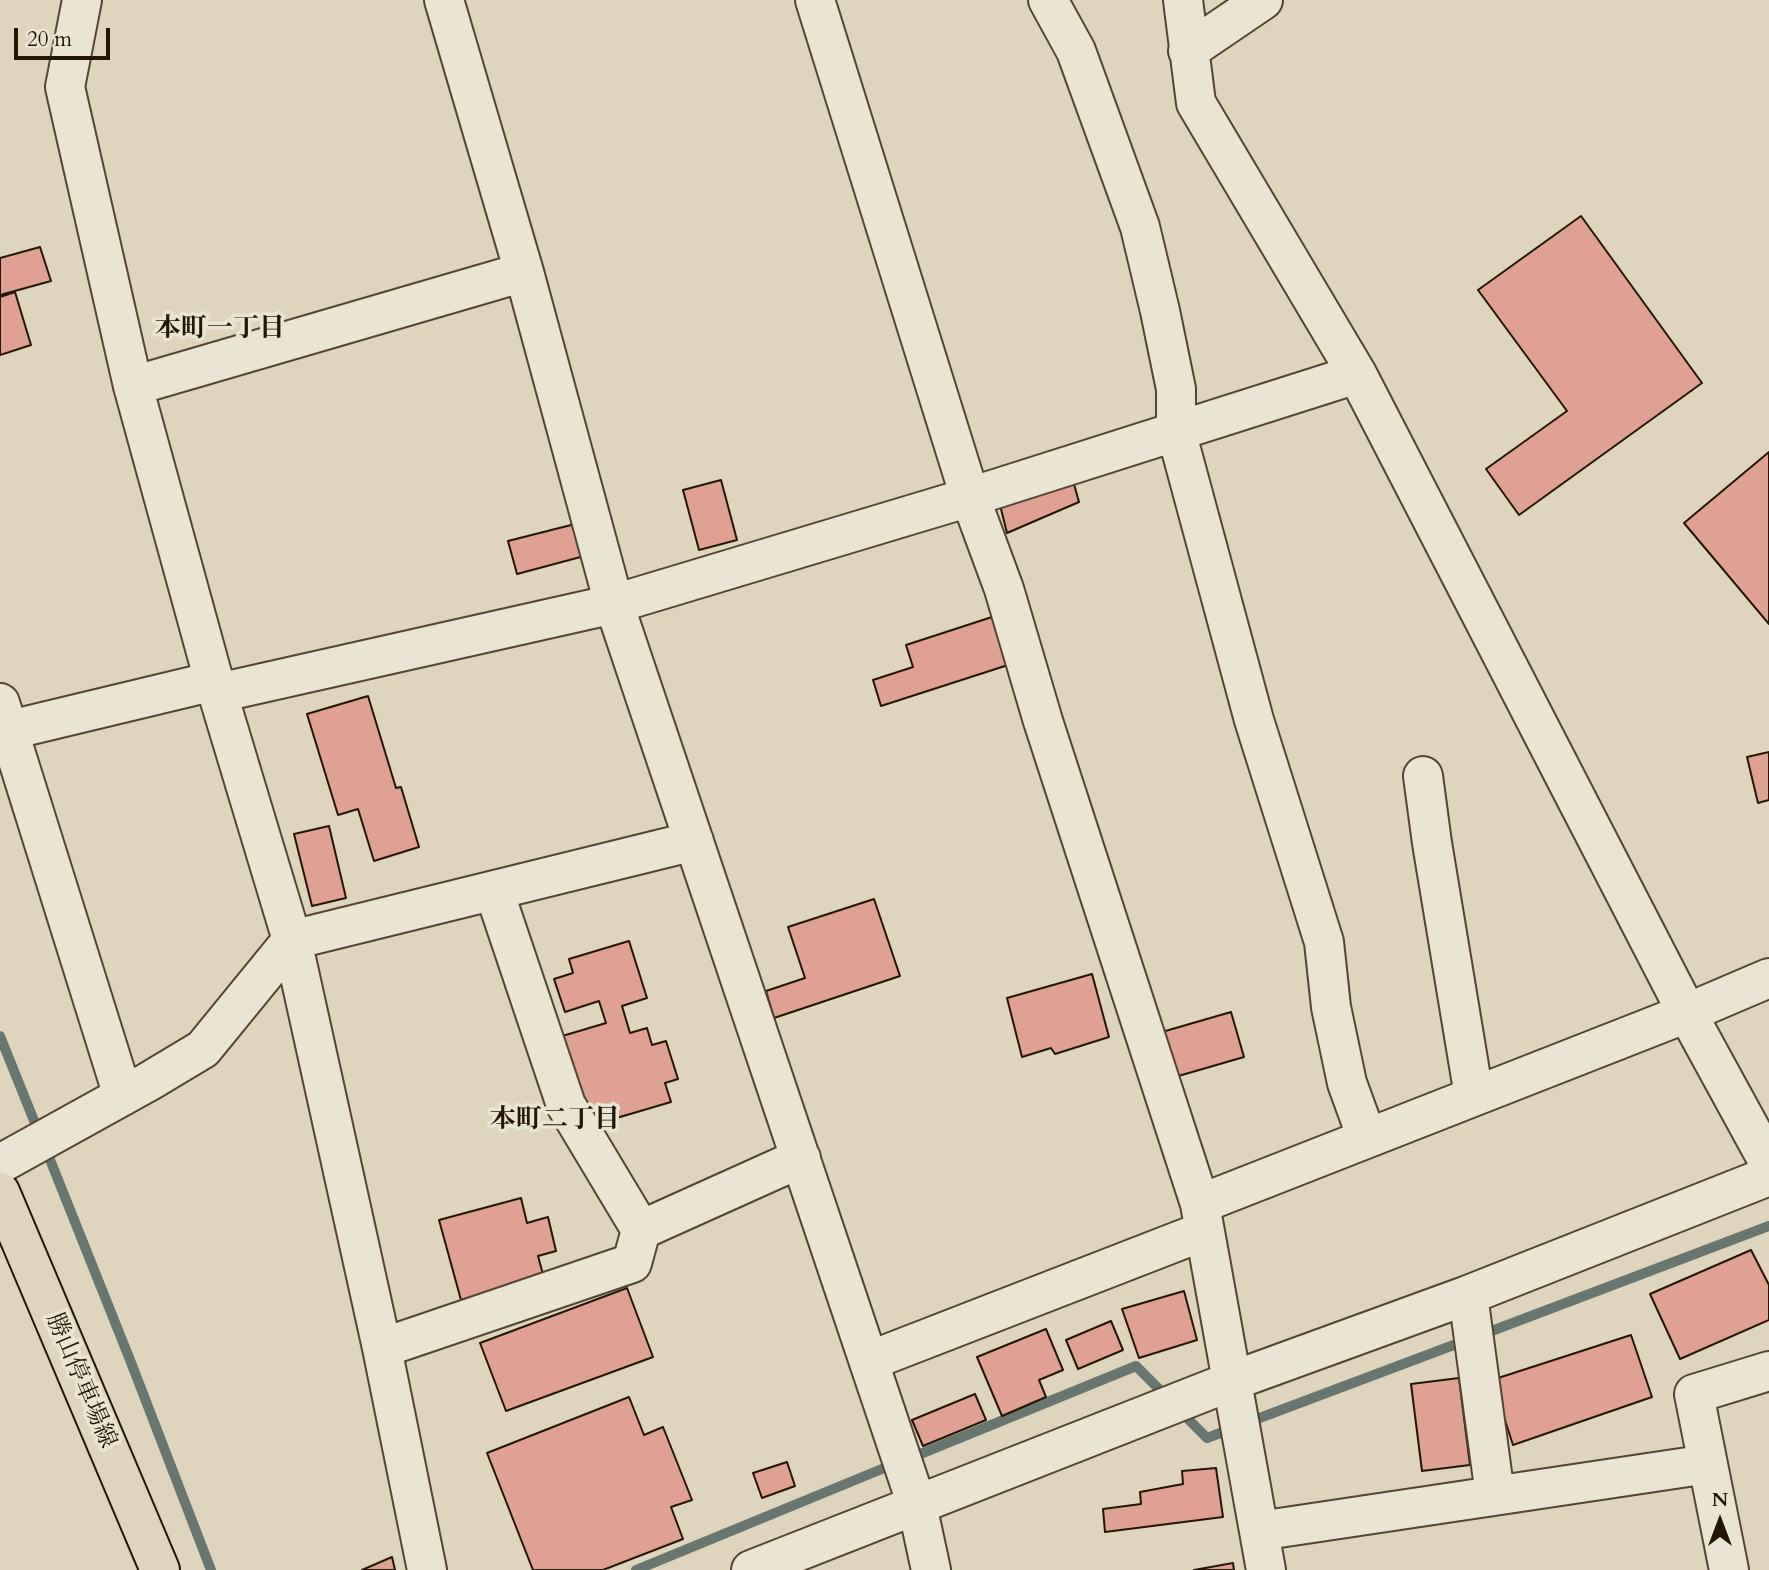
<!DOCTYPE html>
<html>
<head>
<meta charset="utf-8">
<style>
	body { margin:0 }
	#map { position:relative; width:1769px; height:1570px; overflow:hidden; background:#dfd5bc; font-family:Cardo,serif }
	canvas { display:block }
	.north { position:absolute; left:1685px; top:1486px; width:70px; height:70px; -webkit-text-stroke:5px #eae4d3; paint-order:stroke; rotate:0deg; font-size:19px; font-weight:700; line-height:28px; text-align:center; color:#251503 }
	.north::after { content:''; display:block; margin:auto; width:24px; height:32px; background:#251503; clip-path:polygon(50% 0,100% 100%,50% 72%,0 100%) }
	.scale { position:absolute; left:14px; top:28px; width:96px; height:32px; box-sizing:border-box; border:4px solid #251503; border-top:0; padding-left:9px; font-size:21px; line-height:24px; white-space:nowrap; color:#251503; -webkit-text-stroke:5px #eae4d3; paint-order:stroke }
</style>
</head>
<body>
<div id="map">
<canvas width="1769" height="1570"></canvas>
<div class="north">N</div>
<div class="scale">20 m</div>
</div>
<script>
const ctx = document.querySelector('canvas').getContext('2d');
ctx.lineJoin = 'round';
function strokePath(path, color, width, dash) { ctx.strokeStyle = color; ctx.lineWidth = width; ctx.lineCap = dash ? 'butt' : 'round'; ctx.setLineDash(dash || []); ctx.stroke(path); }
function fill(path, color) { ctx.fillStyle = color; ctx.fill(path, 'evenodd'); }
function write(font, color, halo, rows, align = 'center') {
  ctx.font = font + ' Cardo,"Noto Serif JP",serif'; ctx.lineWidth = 7; ctx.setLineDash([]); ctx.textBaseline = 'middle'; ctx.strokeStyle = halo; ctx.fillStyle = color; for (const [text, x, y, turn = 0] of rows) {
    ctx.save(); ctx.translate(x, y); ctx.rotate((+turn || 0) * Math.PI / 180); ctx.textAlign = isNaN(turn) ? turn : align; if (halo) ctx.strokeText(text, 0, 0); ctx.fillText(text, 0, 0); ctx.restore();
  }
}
strokePath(new Path2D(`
	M0,1036L39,1133
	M45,1147L132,1365L211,1570
	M1481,1335L1769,1226
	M1179,1410L1207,1438L1231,1429
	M1249,1422L1467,1340
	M908,1459L1136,1366L1167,1397
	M636,1570L894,1464`), '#697670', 10);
const building = new Path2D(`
	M1581,216L1702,383L1519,515L1486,469L1567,411L1478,290Z
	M40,247L51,281L0,295V258Z
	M15,292L31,345L0,355V297Z
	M1769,452V624L1684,523Z
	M1072,477L1079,502L1007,533L999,501Z
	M721,480L737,540L699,550L683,490Z
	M579,523L588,555L517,574L508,541Z
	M992,617L1008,665L881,706L873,680L913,667L906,645Z
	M368,696L396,788L401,787L419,847L374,861L358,809L338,815L307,714Z
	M1769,752V800L1758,803L1747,757Z
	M329,826L346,898L312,906L294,834Z
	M874,899L900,976L774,1018L766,991L805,978L788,927Z
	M629,941L647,998L622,1006L630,1033L647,1028L652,1045L666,1041L678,1079L665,1083L671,1102L586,1127L559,1037L606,1023L599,1001L565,1012L554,979L573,973L569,959Z
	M1092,974L1109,1037L1055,1054L1051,1048L1022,1057L1007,998Z
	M1231,1012L1244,1057L1175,1077L1162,1032Z
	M521,1198L527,1223L548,1217L556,1251L538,1256L544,1278L461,1300L439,1220Z
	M1751,1250L1769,1285V1320L1680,1359L1650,1294Z
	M627,1288L653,1357L506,1411L480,1343Z
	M1184,1291L1197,1340L1139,1358L1122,1309Z
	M1111,1321L1123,1350L1078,1369L1066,1340Z
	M1046,1329L1063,1370L1039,1380L1046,1397L1002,1416L977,1357Z
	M1631,1335L1652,1397L1513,1445L1492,1380Z
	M1459,1378L1470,1465L1422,1471L1411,1384Z
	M975,1394L986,1420L923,1446L912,1420Z
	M629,1397L644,1435L663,1427L692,1500L671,1507L683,1539L603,1570H533L487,1453Z
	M787,1462L795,1486L762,1498L753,1473Z
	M1216,1468L1223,1517L1105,1532L1103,1509L1141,1504L1140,1492L1183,1484L1182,1471Z
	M392,1557L395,1570H362Z
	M1233,1563L1234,1570H1194Z`);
fill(building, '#dfa292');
strokePath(building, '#251503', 2);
const minor = new Path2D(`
	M82,0L65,87L133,386L214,681L292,940L382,1348L427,1570
	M444,0L524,272L614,604L917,1505L931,1570
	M815,0L970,497L1004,589L1043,721L1200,1204L1266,1570
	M1048,0L1076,51L1140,227L1160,311L1176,389V431L1254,720L1324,942L1331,1007L1347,1083L1367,1138
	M1183,0L1196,103L1357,374L1687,1013L1769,1163
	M1188,51L1263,0
	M133,386L524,272
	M218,693L614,604L970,497L1357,374
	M0,703L123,1096
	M0,736L10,730L214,681
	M1423,776L1432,843L1474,1096
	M0,1164L148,1082L203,1049L292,940L694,841
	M1200,1204L1687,1013L1769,978
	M641,1230L801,1158
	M1468,1295L1495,1495
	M382,1348L632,1263L641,1230L566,1105L494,891
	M869,1361L1204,1231
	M1259,1531L1708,1464
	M751,1570L1232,1381L1468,1295L1769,1176
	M1729,1570L1694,1394L1769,1371`);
const major = new Path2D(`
	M0,1192L160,1570`);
strokePath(minor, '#544531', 42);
strokePath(major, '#251503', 42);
strokePath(minor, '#eae4d3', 38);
strokePath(major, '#dfd5bc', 38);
write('24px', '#251503', '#eae4d3', [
	["勝山停車場線",80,1381,67]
]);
write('bold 26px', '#251503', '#eae4d3', [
	["本町一丁目",220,330],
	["本町二丁目",555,1121]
]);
</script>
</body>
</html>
